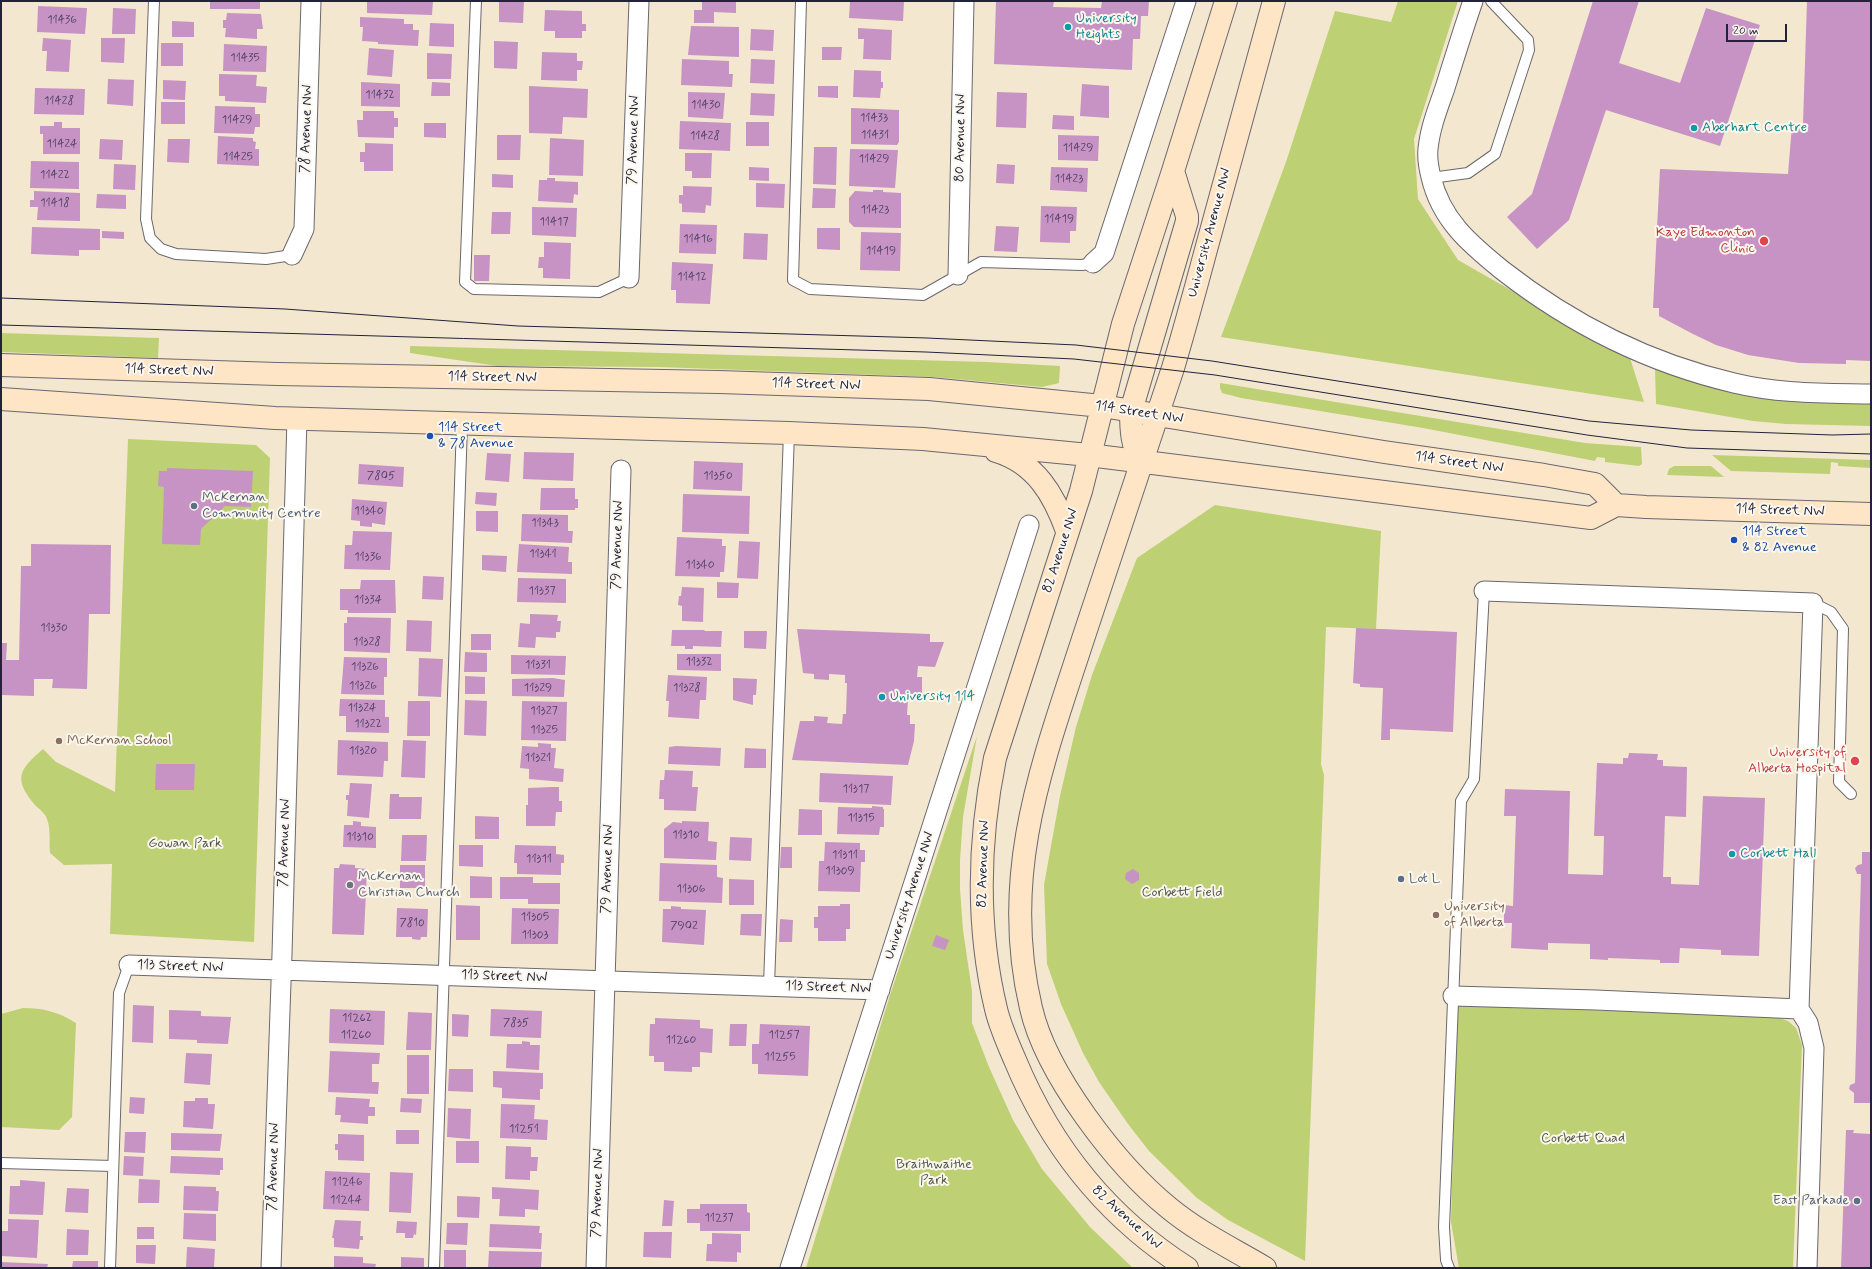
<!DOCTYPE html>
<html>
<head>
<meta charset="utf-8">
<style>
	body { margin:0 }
	#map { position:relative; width:1872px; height:1269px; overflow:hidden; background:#f3e8cf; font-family:Mynerve,sans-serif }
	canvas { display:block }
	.frame { position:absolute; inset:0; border:2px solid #22223b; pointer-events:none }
	.scale { position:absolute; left:1726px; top:24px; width:61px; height:18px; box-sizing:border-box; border:2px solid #22223b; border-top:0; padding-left:5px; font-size:12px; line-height:14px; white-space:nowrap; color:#22223b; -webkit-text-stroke:3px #fbf7ec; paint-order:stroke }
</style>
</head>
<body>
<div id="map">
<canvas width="1872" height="1269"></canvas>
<div class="frame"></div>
<div class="scale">20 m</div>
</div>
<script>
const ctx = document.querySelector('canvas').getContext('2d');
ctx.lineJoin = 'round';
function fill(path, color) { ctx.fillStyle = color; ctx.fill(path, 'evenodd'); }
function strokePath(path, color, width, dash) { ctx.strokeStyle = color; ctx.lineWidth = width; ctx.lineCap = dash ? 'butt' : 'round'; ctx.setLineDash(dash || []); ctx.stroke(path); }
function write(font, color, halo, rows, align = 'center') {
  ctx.font = font + ' Mynerve,sans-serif'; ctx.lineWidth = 4; ctx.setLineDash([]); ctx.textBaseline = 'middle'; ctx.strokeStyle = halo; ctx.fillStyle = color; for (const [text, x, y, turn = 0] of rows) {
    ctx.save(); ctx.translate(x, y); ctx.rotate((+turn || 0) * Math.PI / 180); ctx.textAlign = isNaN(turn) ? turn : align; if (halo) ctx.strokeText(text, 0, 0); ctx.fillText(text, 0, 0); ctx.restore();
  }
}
fill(new Path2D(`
	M1398,1H1458L1414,139L1418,199L1458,260L1630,358L1644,402L1221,337L1286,162L1335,11L1391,22Z
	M1,333L159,338L158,358L1,352Z
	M410,346L987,362L1060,366L1059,383L1042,387L934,377L659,367L497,366L410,353Z
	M1655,369C1697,382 1738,395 1782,400C1812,404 1842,402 1871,404V426L1786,424L1753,421L1656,404Z
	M1220,383L1585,443L1641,447L1642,464L1639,466L1605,462V458L1597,457L1595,461L1423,428L1241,398L1222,393L1220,388Z
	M128,439L256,445L270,458L254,942L110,934L112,864L64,865L50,853C49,843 51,829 47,819C46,814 39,809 35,805C12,778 20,769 43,749L56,762L115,792Z
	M1712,455L1871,460V468L1838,466V463L1831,462L1830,474L1731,471Z
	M1674,466H1711L1724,477L1667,475L1669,469Z
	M1215,505L1381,531L1376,629L1326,627L1321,764L1324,775L1305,1261L1228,1220L1197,1198L1149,1151L1128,1124L1099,1082L1083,1053L1061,1004L1047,964L1044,885L1060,796L1076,727L1092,675L1137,558Z
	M977,736L963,817L960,860V889L963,930L972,991V1023L989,1067L1013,1120L1042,1169L1090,1227L1133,1268H806L891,992Z
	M1457,1005L1777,1017L1788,1021L1796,1028L1802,1045L1793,1268H1459L1451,1222Z
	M23,1008C43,1008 59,1012 76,1023L72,1117L59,1130L1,1127V1014Z`), '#bdd074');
fill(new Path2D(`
	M210,1H260V9H210Z
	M367,1H433L432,15L367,13Z
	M499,1H524L523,23L499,22Z
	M702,1H736V13L714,12V23H694V10H702Z
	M850,1H904L903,21L849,18Z
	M996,1H1054L1053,7L1101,8L1102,1H1149L1148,16H1141L1140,39H1133L1132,70L994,64Z
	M1593,1H1639L1619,63L1680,83L1706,8L1760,25L1720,146L1606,110L1569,220L1537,249L1507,217L1532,194Z
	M1807,1H1871V361L1846,360V364L1799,363L1748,355L1716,345L1693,334L1659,316V308H1653L1660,169L1788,174L1792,125L1803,124Z
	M38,6L87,8L85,34L37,32Z
	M113,8L136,9L135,34H112Z
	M545,10L582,11V24H586V31H582V38H555V31H544Z
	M227,13L261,14L263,29H257V39L225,37L226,28H223V20H226Z
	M360,17L404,19V24H413V30H419L418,46L378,44V42L362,41L363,27H360Z
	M172,21L194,22V37H172Z
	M430,23L454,24V47L429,46Z
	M691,26L739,27V57L688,55Z
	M858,28L892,30L891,60L863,59L864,39H858Z
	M751,29L774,30L773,51L750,50Z
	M43,38L71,40L69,72L46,71L47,51H42Z
	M101,38H125L124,63L101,62Z
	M494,41L518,42L517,69L494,68Z
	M161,43H183V66H161Z
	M224,44L267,46L266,72L223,71Z
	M822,47H842L841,60H822Z
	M369,48L394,50L392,77L367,75Z
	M542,52L577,53V61H583L582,70H577V81L541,80Z
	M427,53L452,54L451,79H427Z
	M682,59L729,61V74H733L732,87L681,85Z
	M751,59L775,60L774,84L750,83Z
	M854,70L881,71V82H883V88H881L880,98L853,97Z
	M219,74L257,75L256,86L267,87L266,103L225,101V96H219Z
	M108,79L134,80L133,106L107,104Z
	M163,80L186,81L185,100L163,99Z
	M361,82L400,84V107L361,106Z
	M432,82L450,83V96H431Z
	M1082,84L1109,86V118L1080,116Z
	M529,86L588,89L587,118L563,117L562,134L529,133Z
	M818,86H838V98L818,97Z
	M35,88L85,89L84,115L34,114Z
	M688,92L725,93L723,119L688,117Z
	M997,92L1027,93L1026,128L996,127Z
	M751,93L775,94L774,116L750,115Z
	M161,102H185V124H161Z
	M215,106L255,107V114H260V127H255L254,134L214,133Z
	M851,108L899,110V142L897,145L851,144Z
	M363,111H394V118H398V127H394V138L358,137L357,120H363Z
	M1053,115L1074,116V130L1052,129Z
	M680,121L731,123L730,151L679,149Z
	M54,122H62V128H80V154H43V134H40V126H54Z
	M746,122H769V146H746Z
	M424,123H446V138L424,137Z
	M497,135H521L520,160H497Z
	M1058,135L1099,136L1098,161L1058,160Z
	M218,136L253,138V141L256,142L255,149H259V166L217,164Z
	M550,138L584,140L583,176L549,175Z
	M100,139L123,140L122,160L99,159Z
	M168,139H190L189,163L167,162Z
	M365,143L393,144V171H364V162H360V152H365Z
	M814,147H837L836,185L813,184Z
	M850,149L898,150L895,188L849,186Z
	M685,153H712L711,178H692V171H685Z
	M31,161L79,162V189L30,188Z
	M114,164L136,165L135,190L113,189Z
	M997,164L1015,165L1014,184L996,183Z
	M749,167L769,168V181L749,180Z
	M1051,167L1088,168L1087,192L1050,190Z
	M492,174L513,175V188L492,187Z
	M547,178H555V181L578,182V195L574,194L573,203L538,201L539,180H547Z
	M756,183L785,184L784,208L756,207Z
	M683,186L712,187L711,206L706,205L705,213L682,212V204L679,203V195H683Z
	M813,188L836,189L835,208H812Z
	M873,190H883V192L901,193V228L854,227L849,222V198L855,191L873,192Z
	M34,191L80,193V221L37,220L38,207H30V200H34Z
	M97,194L126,195V209L96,208Z
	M1041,206L1077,207L1076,231H1070V243L1040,242Z
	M532,207L577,208L576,237L532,235Z
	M492,212H511L510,234H491Z
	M680,224L717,225L716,254L679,253Z
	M996,226L1019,227L1017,252L994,251Z
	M32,227L100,229V250H79V256L31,254Z
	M817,228H840V250L817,249Z
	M102,231L124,232V239L102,238Z
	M861,232L901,233L900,271L860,270Z
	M744,233L768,234L767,260L743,259Z
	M544,242L571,243L570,279L543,278V268H538L539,257H544Z
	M474,255H490L489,281H474Z
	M672,262L713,264L710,304L676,303V290H671Z
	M524,452L574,453L573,481L523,479Z
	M487,453L511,454L509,482L485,480Z
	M694,461L743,463L742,491L693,489Z
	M359,464L404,467L403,487L358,484Z
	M167,468L253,471L251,507L225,506L201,529L200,545L162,544L164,487L158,486L159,471H167Z
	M541,488H575V499H578V508H575V510H540Z
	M476,492L497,493L496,506L475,504Z
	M683,494L750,496L749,534L682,532Z
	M352,499L387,502L385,525L372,523V527L360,526V521L351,520Z
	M476,511H498V532L476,531Z
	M522,514L568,515V531H573L572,543L521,541Z
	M353,531L392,532L390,570L344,569L345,545H352Z
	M677,537L722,539V546H726L724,572H720V577L675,576Z
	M739,541L760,542L758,579L737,578Z
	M31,544L111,545L110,614H89L87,689L52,688L53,679H34V696L1,695V643H7L6,660H19L21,566H31Z
	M519,544L569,547L568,562H572V574L517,572Z
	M482,555L507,556L506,572L482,570Z
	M423,576L444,577L443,600L422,599Z
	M518,578L566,579V603L517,602Z
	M361,580H395L396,613H348V610H340V589H360Z
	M717,582L739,583L738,598H717Z
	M682,587L704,588L703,622L682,621V606L678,605L679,596H681Z
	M530,614L558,615L557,621H561L560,632H556V638L536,637L535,648L518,647L520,623L530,624Z
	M347,617L391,618L390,653L344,651V623H347Z
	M407,620L432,621L431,652L406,651Z
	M1356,628L1457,632L1453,732L1390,729V740H1381L1383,688L1360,687V684L1353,683Z
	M797,629L930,634V642H944L935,667L918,666L917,677H922V695L917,694V700H908L907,715H910V724H915L914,741L908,765L792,760L800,721H814V716L828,717L827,723L842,724L843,714H846L847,683H845V675L829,674V680L814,679V674L803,673Z
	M672,630H705L704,631H722L721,647L693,646V649H685V646H671Z
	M744,631H767L766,649L744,648Z
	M471,634H491V650H471Z
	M465,652L487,653V672H464Z
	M677,654H721V671L677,670Z
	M511,655L566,656L565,675L511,674Z
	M344,657L387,658V677H384V695L341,694Z
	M419,658L443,659L441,697L418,696Z
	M668,675L707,677L706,700H700L699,719L668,717L669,701H666Z
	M465,676L485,677V694H465Z
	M553,678L565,680L564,697L512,696V679Z
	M733,678L757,679L756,695H753V705L733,700Z
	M340,699L385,700V717H389V733L346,732V716H339Z
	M465,700L487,701L486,736L464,735Z
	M408,701H430V736H407Z
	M522,701L567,702L566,741L521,740Z
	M338,740L388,742V761H384L383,777L337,775Z
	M403,740L426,741L425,778L401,777Z
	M538,743L551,744V748H556L554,768L564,769L563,782L529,779V769L520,768L522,746L538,747Z
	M676,746L721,748L720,766L668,764L669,747Z
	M745,748L766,749V768H744Z
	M1629,753L1658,754L1657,760H1663V766L1687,767L1686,817L1665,816L1663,877H1671V884L1699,885L1703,796L1765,798L1759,956L1721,955V950L1680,948L1679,963H1660V960L1608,958V960L1590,959V944L1548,943V950L1511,948L1512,923H1504V905L1513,906L1516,816H1504L1505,789L1570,791L1568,874L1603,875L1604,836H1594L1597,763L1623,764V758H1628Z
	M156,764H195L194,790H155Z
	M665,770L693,771L692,787H698L696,811L664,810V799H659L660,780H664Z
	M820,773L893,776L891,805L819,802Z
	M350,783L372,784L369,818L347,816L348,800H346V795H349Z
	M553,787H559V801H562V812H556L555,826H526V805H528V788Z
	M390,794H399V797H422L421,819H389Z
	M872,806L883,807V809H884V827H880L879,835L837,834L838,807L872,808Z
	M799,809L822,810V835H798Z
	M475,816L499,817V839H475Z
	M353,821L361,822V826L376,827V848L343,847L344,825H353Z
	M682,821L709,822L708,841L717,842L716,860L664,858V829L673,822L682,823Z
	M402,835H427L426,861H401Z
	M730,837L752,838L751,861L729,860Z
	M825,842L860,843V850H865V862H861L860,892L818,891L819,861H824Z
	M459,845H483V867L459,866Z
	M515,845L556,846V854L564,855V863H561V875L517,874V863H514Z
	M781,847H792V868H780Z
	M1862,852H1871V1103H1854V1093L1849,1089L1850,1085L1855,1083L1861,874H1857L1855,868L1858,865L1862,864Z
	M660,863L717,865V877L723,878L722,903L659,901Z
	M340,864L355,865V868L367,869L364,935L332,934L334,868H339Z
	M400,865H425V888H400Z
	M1133,869L1139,873V880L1132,884L1125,879L1126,873Z
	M470,876L492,877V898H470Z
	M500,877H533V883H560V904H528V899H500Z
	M729,879L754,880V905H729Z
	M840,904H850V929H846V941H818V928H814V917H818V906H840Z
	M456,905L480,906V940H456Z
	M671,906L681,907V909L706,910L704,945L662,942L663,909H671Z
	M397,908L428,909L427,937H421L420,940L412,939V937H396Z
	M512,908L559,909L558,944H511Z
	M741,914H762L761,936L740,935Z
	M780,919L793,920L792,942H779Z
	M936,935L949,940L945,950L932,946Z
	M133,1005L154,1006L153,1043L132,1042Z
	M330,1009L385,1011L384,1045L329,1043Z
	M491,1009L542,1011L541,1038L490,1036Z
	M169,1010L201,1011V1016L231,1017L228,1044L197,1043V1040L169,1039Z
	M408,1012L432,1013L431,1050H406Z
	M452,1014L469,1015L468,1037L452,1036Z
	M655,1018L700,1020V1028L713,1029L712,1053L700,1052V1067H692V1072L664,1071V1062H654V1056H649L650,1024H655Z
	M730,1024H747L746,1046H729Z
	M760,1024L810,1026L808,1076L758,1074V1064H752V1044H759Z
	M522,1041L530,1042V1045H540L539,1070L506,1068L507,1044H522Z
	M330,1051L380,1053L379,1064H372V1082H379L378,1094L328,1092Z
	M186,1053L212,1054L210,1085L184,1083Z
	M407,1055H429V1094H407Z
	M449,1069H473V1092L448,1091Z
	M493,1071L543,1073V1089H540V1100L502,1098V1088L493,1087Z
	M130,1097L145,1098L144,1114L129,1113Z
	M336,1097L370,1099L369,1107H375V1116H368V1124L340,1122L341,1115H335Z
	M195,1098H208V1104H215L213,1129L183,1127L184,1101H195Z
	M401,1098L422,1099L421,1113L400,1112Z
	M501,1104L535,1105L534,1119L548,1120L547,1140L500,1138Z
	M448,1108L471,1109L470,1139L447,1137Z
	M396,1130H419V1144H396Z
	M1846,1130H1854L1853,1133L1871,1134V1268H1841Z
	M125,1132H146L145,1153L124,1152Z
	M171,1133L222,1134L220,1151L171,1150Z
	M338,1134L364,1135V1161L338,1160V1150H335V1144H338Z
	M456,1141H479V1163H456Z
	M506,1146L531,1147V1157H538L537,1171H530V1180L505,1179Z
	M124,1156L144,1157L143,1176L123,1175Z
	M171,1156L223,1158V1170H220V1175L170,1173Z
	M325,1171L370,1173L369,1211L323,1209Z
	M390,1172L413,1173L411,1213L389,1212Z
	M139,1179L160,1180L159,1203H138Z
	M20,1180L45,1182L43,1215L9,1214L10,1186H20Z
	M184,1186L216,1187V1191H219L218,1211L183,1210Z
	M492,1187L539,1190L538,1210L525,1209V1217L499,1216L500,1199H492Z
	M67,1188L89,1189L88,1213L65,1212Z
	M457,1196L480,1197L479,1218L457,1217Z
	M664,1200L674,1201L672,1226H662Z
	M700,1204H747V1212L750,1213V1231H700V1223H687V1209H700Z
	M184,1213L216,1214V1241L183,1239Z
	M8,1219L39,1220L37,1258L1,1256V1231H8Z
	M335,1220L361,1221L360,1236H363V1240H360L359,1249L334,1247V1238H332Z
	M397,1221L417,1222L416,1235L414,1234L413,1238H405V1233H396Z
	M447,1223H468L467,1245L446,1244Z
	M490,1224L540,1226L539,1233H542L541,1249L489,1247Z
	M137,1227H154V1239H137Z
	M67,1229L89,1230L88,1255H66Z
	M644,1232H672L671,1258L643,1257Z
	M712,1233L741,1234V1253L737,1252V1262L706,1261L707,1244H712Z
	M136,1245H156L155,1264L136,1263Z
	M187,1247L215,1249L214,1268H186Z
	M444,1250H466V1268H444Z
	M489,1251L542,1252L541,1268H488Z
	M334,1256L363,1257V1263L376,1264L375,1268H334Z
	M401,1257L424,1258V1268H401Z
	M73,1261H98V1268H72Z
	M1,1262L48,1264L47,1268H1Z`), '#c693c4');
const lane = new Path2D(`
	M154,1L146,219L150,238L161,249L176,254L266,259L292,255
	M476,1L465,282L474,289L599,292L629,278
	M801,1L793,280L810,289L923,295L981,262L1082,265L1093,263
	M1431,178L1468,173L1495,154L1529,50L1528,40L1491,1
	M1813,603L1831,612L1843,629L1839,782L1851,794
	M769,985L789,433
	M1,1163L113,1166
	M110,1268L119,993L129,965
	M434,1268L462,424
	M1449,1268L1446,1260L1444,1227L1461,801L1474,779L1484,591`);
const street = new Path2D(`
	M1473,1C1463,30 1454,59 1445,88C1438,108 1430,128 1428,149C1427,158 1429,169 1431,177C1441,220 1470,244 1502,270C1571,324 1649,363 1734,383C1779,394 1826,393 1871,394
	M292,255L304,229L311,1
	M1093,263L1104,253L1186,1
	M958,275L964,1
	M629,278L639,1
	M1484,591L1813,603L1799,1009L1808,1023L1814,1048L1807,1268
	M129,965L880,990
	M1453,996L1596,1000L1799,1009
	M271,1268L282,954L297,418
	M596,1268L621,470
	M790,1268L1029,525`);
const secondary = new Path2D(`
	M1,365L277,374L719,382L929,389L1102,406L1384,452L1544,475L1595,484L1616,505
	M1,399L275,418L789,433L923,439L1089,455L1591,518L1616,505L1646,507L1871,514
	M996,451C1036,463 1054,495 1067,531
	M1141,462C1132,446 1131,430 1131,411L1187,221V216L1173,171
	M1187,1268C1107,1217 1051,1147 1015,1060C1008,1044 1000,1026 996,1009C976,925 978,842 995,758L1081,491L1123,324L1173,171L1226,1
	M1265,1268C1233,1249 1198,1232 1169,1208C1117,1166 1046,1074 1031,1008C999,873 1043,762 1084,636C1113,547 1144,458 1173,368C1185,328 1196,287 1207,246C1229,164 1252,83 1274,1`);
strokePath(lane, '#6b676f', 12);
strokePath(street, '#6b676f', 21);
strokePath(secondary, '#6b676f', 24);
strokePath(lane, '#fff', 10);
strokePath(street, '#fff', 19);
strokePath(secondary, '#fde5c5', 22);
strokePath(new Path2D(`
	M1,298L285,309L518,326L927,338L1076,345L1212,361L1589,421L1691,430L1832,435L1871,434
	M1,325L926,352L1074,359L1215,375L1587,435L1687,448L1871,454`), '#22223b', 1);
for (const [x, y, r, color] of [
	[1068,27,4,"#0f9aa8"],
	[1694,128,4,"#0f9aa8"],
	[1764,241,5,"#e0444e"],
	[430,436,4,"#1a4fb4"],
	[194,506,4,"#5c6f8a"],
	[1734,540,4,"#1a4fb4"],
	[882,697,4,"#0f9aa8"],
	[59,741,4,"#8d6e63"],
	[1855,761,5,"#e0444e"],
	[1732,854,4,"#0f9aa8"],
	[1401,879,4,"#5c6f8a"],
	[350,885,4,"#6b7280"],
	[1436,915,4,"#8d6e63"],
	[1857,1201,4,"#5c6f8a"]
]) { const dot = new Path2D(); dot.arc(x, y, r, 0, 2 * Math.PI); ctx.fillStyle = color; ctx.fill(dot); strokePath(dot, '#fbf7ec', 1.5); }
write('12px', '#4b3e5d', null, [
	["11436",62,20],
	["11435",245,58],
	["11432",380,95],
	["11428",59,101],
	["11430",706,105],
	["11433",874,118],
	["11429",237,120],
	["11431",875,135],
	["11428",705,136],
	["11424",62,144],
	["11429",1078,148],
	["11425",238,157],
	["11429",874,159],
	["11422",55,175],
	["11423",1069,179],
	["11418",55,203],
	["11423",875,210],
	["11419",1059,219],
	["11417",554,222],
	["11416",698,239],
	["11419",881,251],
	["11412",692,277],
	["7805",381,476],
	["11350",718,476],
	["11340",369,511],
	["11343",545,523],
	["11341",543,554],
	["11336",368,557],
	["11340",700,565],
	["11337",542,591],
	["11334",368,600],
	["11330",54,628],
	["11328",367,642],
	["11332",699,662],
	["11331",538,665],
	["11326",365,667],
	["11326",363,686],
	["11329",538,688],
	["11328",687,688],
	["11324",362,708],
	["11327",544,711],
	["11322",368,724],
	["11325",544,730],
	["11320",363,751],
	["11321",538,758],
	["11317",856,789],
	["11315",861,818],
	["11310",686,835],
	["11310",360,837],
	["11311",845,855],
	["11311",539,859],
	["11309",840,871],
	["11306",691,889],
	["11305",535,917],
	["7810",412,923],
	["7902",684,926],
	["11303",535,935],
	["11262",357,1018],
	["7835",516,1023],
	["11260",356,1035],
	["11257",784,1035],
	["11260",681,1040],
	["11255",780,1057],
	["11251",524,1129],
	["11246",347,1182],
	["11244",346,1200],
	["11237",719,1218]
]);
write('14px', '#0d838f', '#fbf7ec', [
	["University",1076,19],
	["Heights",1076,35],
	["Aberhart Centre",1702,128],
	["University 114",890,697],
	["Corbett Hall",1740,854]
], 'left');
write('14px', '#22223b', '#fbf7ec', [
	["78 Avenue NW",307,129,-88],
	["80 Avenue NW",961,138,-89],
	["79 Avenue NW",634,140,-88],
	["University Avenue NW",1210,233,-75],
	["114 Street NW",169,371,2],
	["114 Street NW",492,378,1],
	["114 Street NW",816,385,2],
	["114 Street NW",1139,413,9],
	["114 Street NW",1459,463,8],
	["114 Street NW",1780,511,2],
	["79 Avenue NW",618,545,-88],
	["82 Avenue NW",1061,551,-72],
	["78 Avenue NW",285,843,-88],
	["82 Avenue NW",984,864,-88],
	["79 Avenue NW",608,869,-88],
	["University Avenue NW",910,896,-72],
	["113 Street NW",180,967,2],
	["113 Street NW",504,977,2],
	["113 Street NW",828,988,2],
	["78 Avenue NW",274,1167,-88],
	["79 Avenue NW",598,1193,-88],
	["82 Avenue NW",1126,1218,42]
]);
write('14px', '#be3a42', '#fbf7ec', [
	["Kaye Edmonton",1755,233],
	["Clinic",1755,249],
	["University of",1846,753],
	["Alberta Hospital",1846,769]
], 'right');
write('14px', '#164399', '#fbf7ec', [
	["114 Street",438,428],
	["& 78 Avenue",438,444],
	["114 Street",1742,532],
	["& 82 Avenue",1742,548]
], 'left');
write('14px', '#4e5e75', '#fbf7ec', [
	["McKernan",202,498],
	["Community Centre",202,514],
	["Lot L",1409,879],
	["East Parkade",1849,1201,"right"]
], 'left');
write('14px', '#785e54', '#fbf7ec', [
	["McKernan School",67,741],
	["University",1444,907],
	["of Alberta",1444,923]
], 'left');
write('14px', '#50564c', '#fbf7ec', [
	["Gowan Park",185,844],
	["Corbett Field",1182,893],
	["Corbett Quad",1583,1139],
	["Braithwaithe",934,1165],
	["Park",934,1181]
]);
write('14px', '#5b616d', '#fbf7ec', [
	["McKernan",358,877],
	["Christian Church",358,893]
], 'left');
</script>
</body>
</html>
